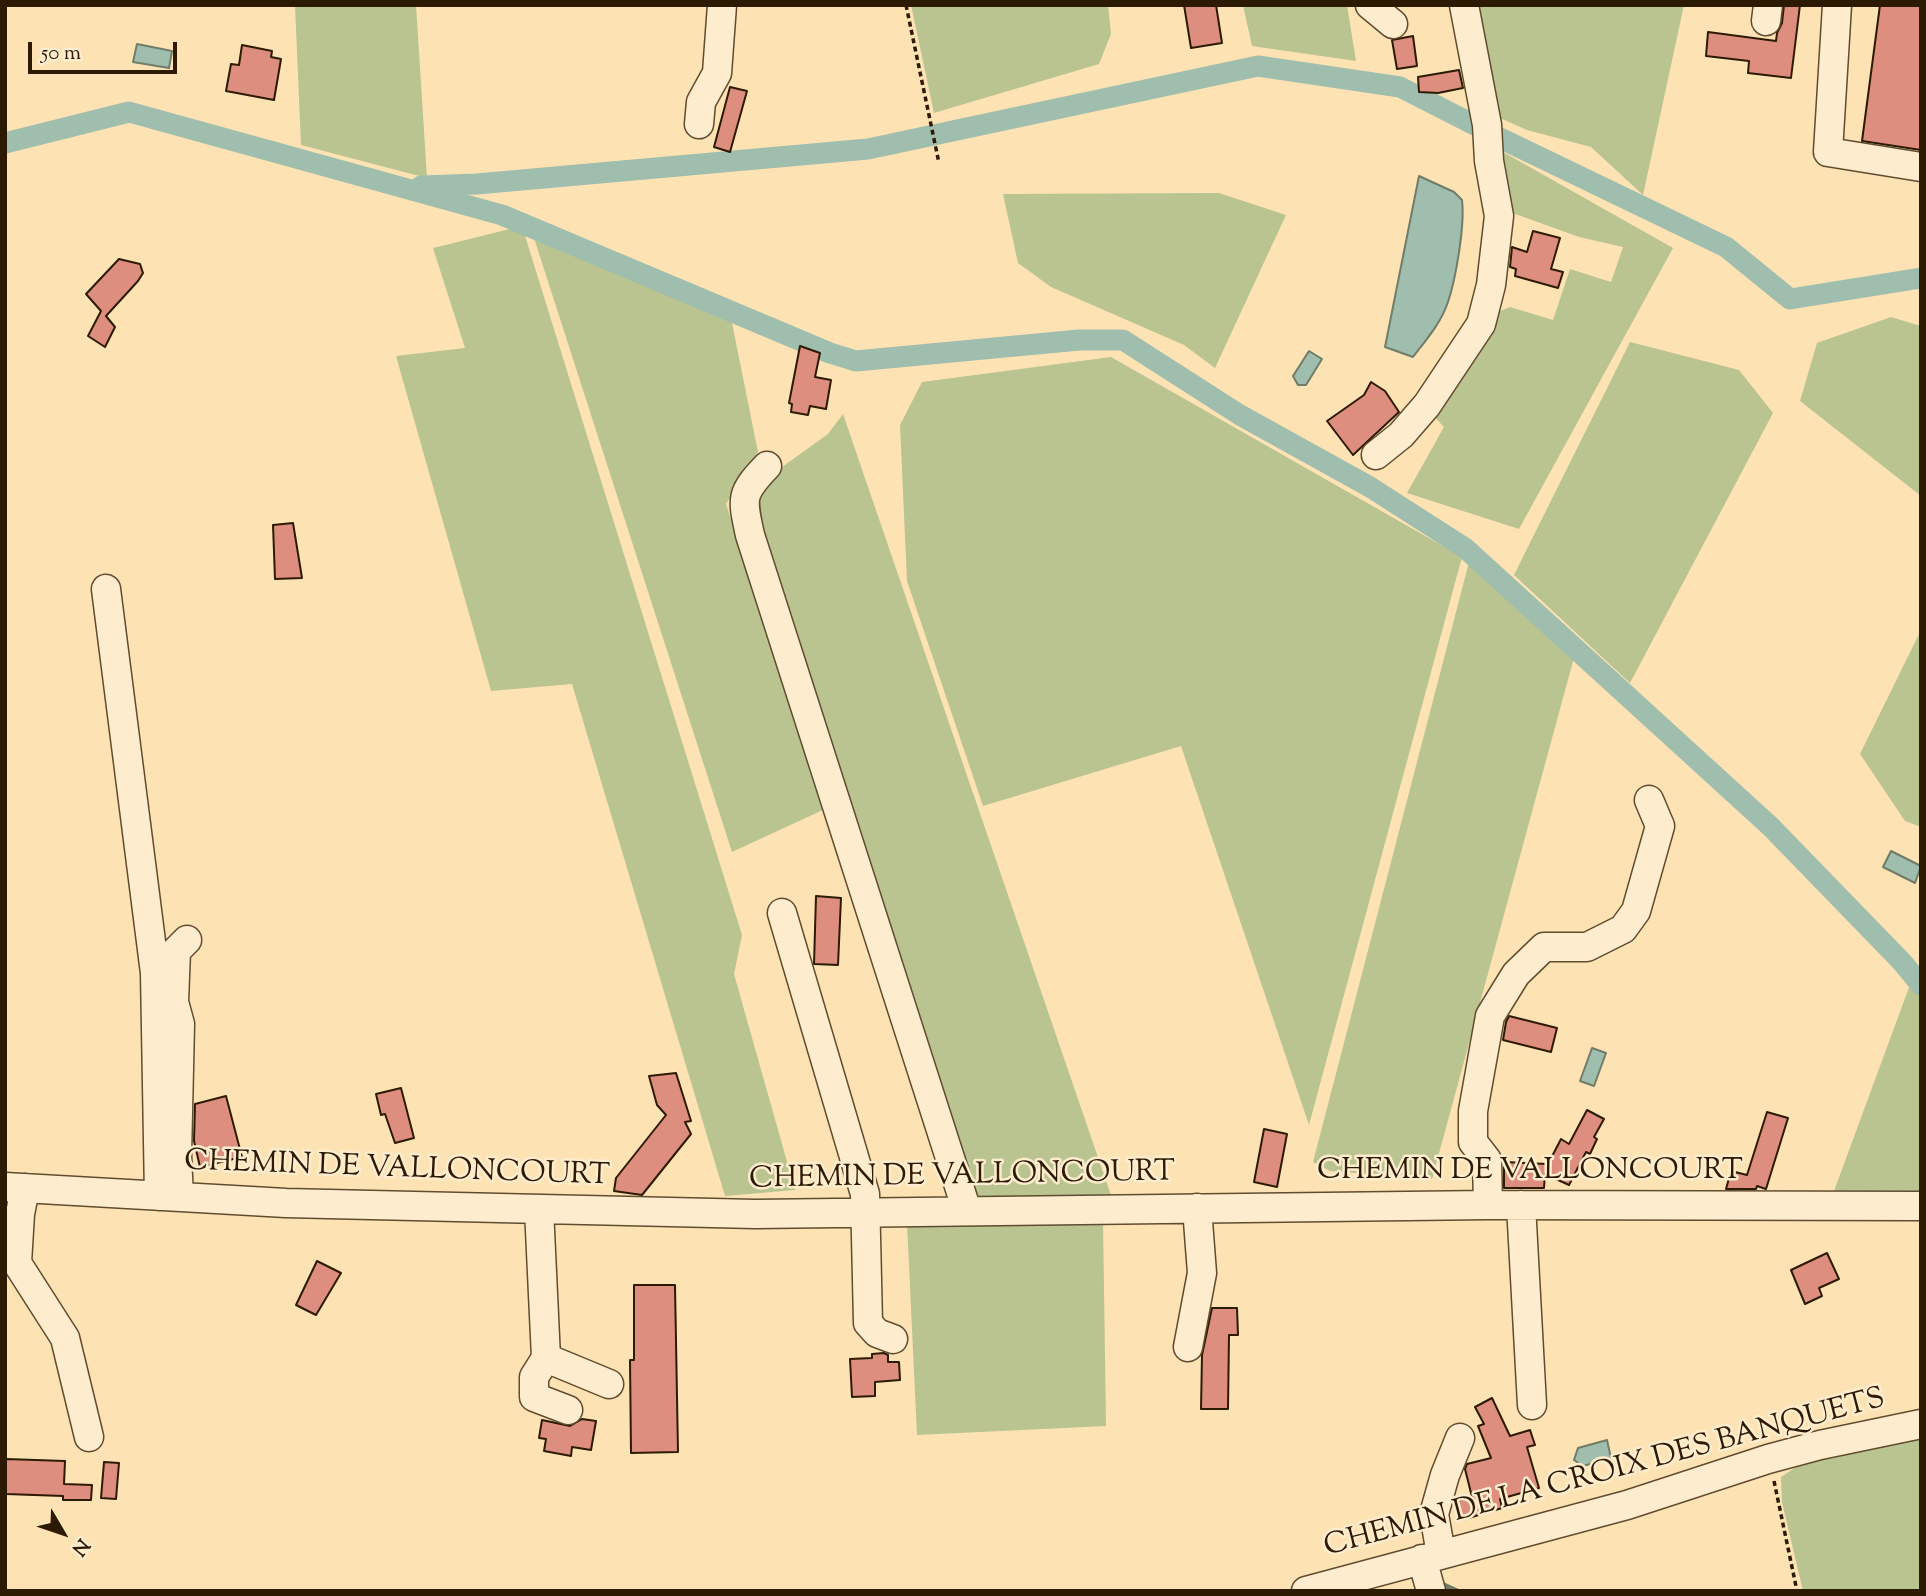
<!DOCTYPE html>
<html>
<head>
<meta charset="utf-8">
<style>
	body { margin:0 }
	#map { position:relative; width:1926px; height:1596px; overflow:hidden; background:#fde2b4; font-family:"Sorts Mill Goudy",serif }
	canvas { display:block }
	.frame { position:absolute; inset:0; border:7px solid #2c1a02; pointer-events:none }
	.north { position:absolute; left:28px; top:1498px; width:70px; height:70px; -webkit-text-stroke:5px #feecce; paint-order:stroke; rotate:129deg; font-size:19px; font-weight:700; line-height:28px; text-align:center; color:#2c1a02 }
	.north::after { content:''; display:block; margin:auto; width:24px; height:32px; background:#2c1a02; clip-path:polygon(50% 0,100% 100%,50% 72%,0 100%) }
	.scale { position:absolute; left:28px; top:42px; width:149px; height:32px; box-sizing:border-box; border:4px solid #2c1a02; border-top:0; padding-left:9px; font-size:21px; line-height:24px; white-space:nowrap; color:#2c1a02; -webkit-text-stroke:5px #feecce; paint-order:stroke }
</style>
</head>
<body>
<div id="map">
<canvas width="1926" height="1596"></canvas>
<div class="frame"></div>
<div class="north">N</div>
<div class="scale">50 m</div>
</div>
<script>
const ctx = document.querySelector('canvas').getContext('2d');
ctx.lineJoin = 'round';
function fill(path, color) { ctx.fillStyle = color; ctx.fill(path, 'evenodd'); }
function strokePath(path, color, width, dash) { ctx.strokeStyle = color; ctx.lineWidth = width; ctx.lineCap = dash ? 'butt' : 'round'; ctx.setLineDash(dash || []); ctx.stroke(path); }
function write(font, color, halo, rows, align = 'center') {
  ctx.font = font + ' "Sorts Mill Goudy",serif'; ctx.lineWidth = 5; ctx.setLineDash([]); ctx.textBaseline = 'middle'; ctx.strokeStyle = halo; ctx.fillStyle = color; for (const [text, x, y, turn = 0] of rows) {
    ctx.save(); ctx.translate(x, y); ctx.rotate((+turn || 0) * Math.PI / 180); ctx.textAlign = isNaN(turn) ? turn : align; if (halo) ctx.strokeText(text, 0, 0); ctx.fillText(text, 0, 0); ctx.restore();
  }
}
fill(new Path2D(`
	M295,5H416L427,178L301,145Z
	M911,5H1108L1111,34L1099,64L934,113Z
	M1243,5H1347L1356,61L1252,46Z
	M1474,5H1684L1643,195L1591,147L1527,130L1493,115Z
	M1496,148L1673,248L1519,529L1407,493L1444,427L1429,411L1495,313L1510,307L1553,320L1570,269L1611,282L1623,247L1579,237L1507,211Z
	M1219,193L1286,215L1215,368L1184,345L1051,287L1018,263L1003,194Z
	M522,226L742,935L734,974L795,1190L725,1196L572,684L491,691L396,356L465,348L433,248Z
	M533,235L731,318L758,452L726,504L825,809L732,852Z
	M1891,317L1921,326V496L1800,401L1817,343Z
	M1630,342L1739,370L1773,413L1630,683L1514,575Z
	M1111,357L1462,557L1309,1125L1181,746L983,806L907,581L900,425L922,382Z
	M843,414L1114,1204H968L747,504L764,480L828,434Z
	M1469,562L1575,654L1432,1179L1330,1171L1313,1162Z
	M1921,630V827L1905,821L1860,754Z
	M1911,982L1921,993V1194L1834,1191Z
	M1103,1220L1106,1426L917,1435L907,1223Z
	M1921,1435V1591H1803L1782,1502L1781,1477L1810,1458Z`), '#b9c491');
const water = new Path2D(`
	M137,44L172,51L169,68L133,62Z
	M1419,176L1454,192L1462,200C1465,225 1456,278 1448,302C1441,323 1426,340 1413,357L1385,347Z
	M1309,351L1322,359L1306,385H1298L1293,376Z
	M1891,851L1921,866L1915,883L1883,867Z
	M1592,1048L1606,1053L1594,1086L1580,1081Z
	M1607,1440L1611,1458L1583,1466L1574,1460L1578,1448Z`);
fill(water, '#9fbead');
strokePath(water, '#717c69', 2);
strokePath(new Path2D(`
	M1436,1582L1456,1591`), '#717c69', 6);
strokePath(new Path2D(`
	M5,143L129,112L502,215L830,353L856,361L1079,340H1123L1240,415L1370,487L1465,548L1771,827L1902,962L1921,985
	M421,186L477,184L868,149L1258,66L1400,87L1500,138L1726,247L1790,299L1921,278`), '#9fbead', 21);
const building = new Path2D(`
	M1184,5H1216L1222,43L1191,48Z
	M1784,5H1800L1791,78L1748,73L1749,61L1706,56L1708,32L1776,41L1777,33L1782,23Z
	M1880,5H1921V150L1862,141Z
	M1413,36L1417,66L1397,69L1392,40Z
	M242,45L272,51L271,57L281,59L274,100L226,91L231,64L239,65Z
	M1459,70L1463,88L1438,93L1419,92L1418,77Z
	M730,87L747,91L730,152L714,147Z
	M1533,231L1560,238L1551,269L1563,272L1558,288L1515,276L1516,269L1510,267L1512,247L1527,252Z
	M119,259L140,264L143,273L138,281L106,316L115,327L105,347L88,336L101,311L86,294Z
	M800,346L820,353L815,377L831,380L826,409L810,406L808,415L791,412L792,404L789,403Z
	M1371,382L1385,391L1399,412L1353,455L1327,421L1364,395Z
	M293,523L302,578L275,579L273,525Z
	M816,896L841,898L838,965L814,964Z
	M1509,1016L1557,1028L1551,1052L1503,1040L1506,1022Z
	M676,1073L691,1121L685,1122L691,1134L642,1195L614,1191L616,1178L666,1115L657,1105L649,1076Z
	M401,1088L414,1138L395,1143L385,1114L381,1115L376,1094Z
	M226,1096L242,1157L200,1167L194,1141L195,1104Z
	M1587,1110L1604,1119L1594,1137L1597,1139L1590,1154L1586,1152L1569,1185L1545,1174L1544,1188H1504V1162L1547,1164L1546,1168L1561,1139L1569,1144Z
	M1767,1112L1788,1118L1766,1189L1757,1186L1756,1189H1726L1731,1171L1747,1175Z
	M1264,1129L1287,1134L1277,1187L1254,1182Z
	M1827,1253L1839,1279L1819,1288L1822,1296L1805,1304L1791,1270Z
	M317,1261L341,1273L316,1315L296,1305Z
	M634,1285H675L678,1452L631,1453L630,1360H634Z
	M1212,1308H1237L1238,1335H1229L1228,1409H1201L1202,1355Z
	M884,1353L888,1355V1362H899L900,1380L875,1382V1396L852,1397L850,1359L872,1358V1354Z
	M1492,1398L1510,1436L1530,1430L1535,1445L1527,1447L1539,1488L1500,1499L1502,1508L1462,1520L1457,1501L1472,1497L1465,1469L1467,1464L1491,1458L1478,1426L1484,1424L1475,1407Z
	M582,1419L596,1421L591,1450L572,1447L571,1456L544,1451L546,1439L539,1438L542,1420L570,1426Z
	M6,1459L65,1461L64,1484L92,1485L91,1500H63V1496L6,1494Z
	M104,1462L119,1463L116,1499L101,1498Z`);
fill(building, '#dd8e7e');
strokePath(building, '#2c1a02', 2);
const minor = new Path2D(`
	M1370,5L1393,24
	M1837,5L1828,152L1921,167
	M1766,21L1768,5
	M699,124L701,102L717,73L722,5
	M1376,455L1401,435L1427,405L1481,324L1491,285L1499,216L1489,161L1487,125L1464,5
	M767,466C740,494 742,498 750,535L967,1211
	M106,589L155,973L159,1196
	M782,913L865,1194L868,1323L877,1333L893,1339
	M5,1187L286,1203L755,1214L1488,1205L1921,1206
	M25,1188L20,1214L17,1263L65,1338L89,1437
	M179,1197L177,1156L180,1024L174,1002L176,951L187,940
	M1488,1205L1487,1160L1473,1142V1111L1490,1016L1516,974L1544,947H1587L1623,929L1636,911L1660,826L1649,800
	M1521,1205L1532,1405
	M539,1209L546,1358L609,1384
	M1188,1347L1202,1273L1197,1208
	M546,1358L534,1377V1397L568,1410
	M1441,1554L1434,1514L1445,1475L1460,1438
	M1422,1559L1431,1591
	M1306,1591L1627,1505L1768,1459L1820,1445L1921,1424`);
strokePath(minor, '#604c2e', 31);
strokePath(new Path2D(`
	M906,5L939,163
	M1774,1481L1797,1591`), '#2c1a02', 3.5, [5, 3.5]);
strokePath(minor, '#feecce', 28);
write('30px', '#2c1a02', '#feecce', [
	["CHEMIN DE VALLONCOURT",397,1171,2],
	["CHEMIN DE VALLONCOURT",1530,1173],
	["CHEMIN DE VALLONCOURT",962,1178,-1],
	["CHEMIN DE LA CROIX DES BANQUETS",1605,1475,-15]
]);
</script>
</body>
</html>
